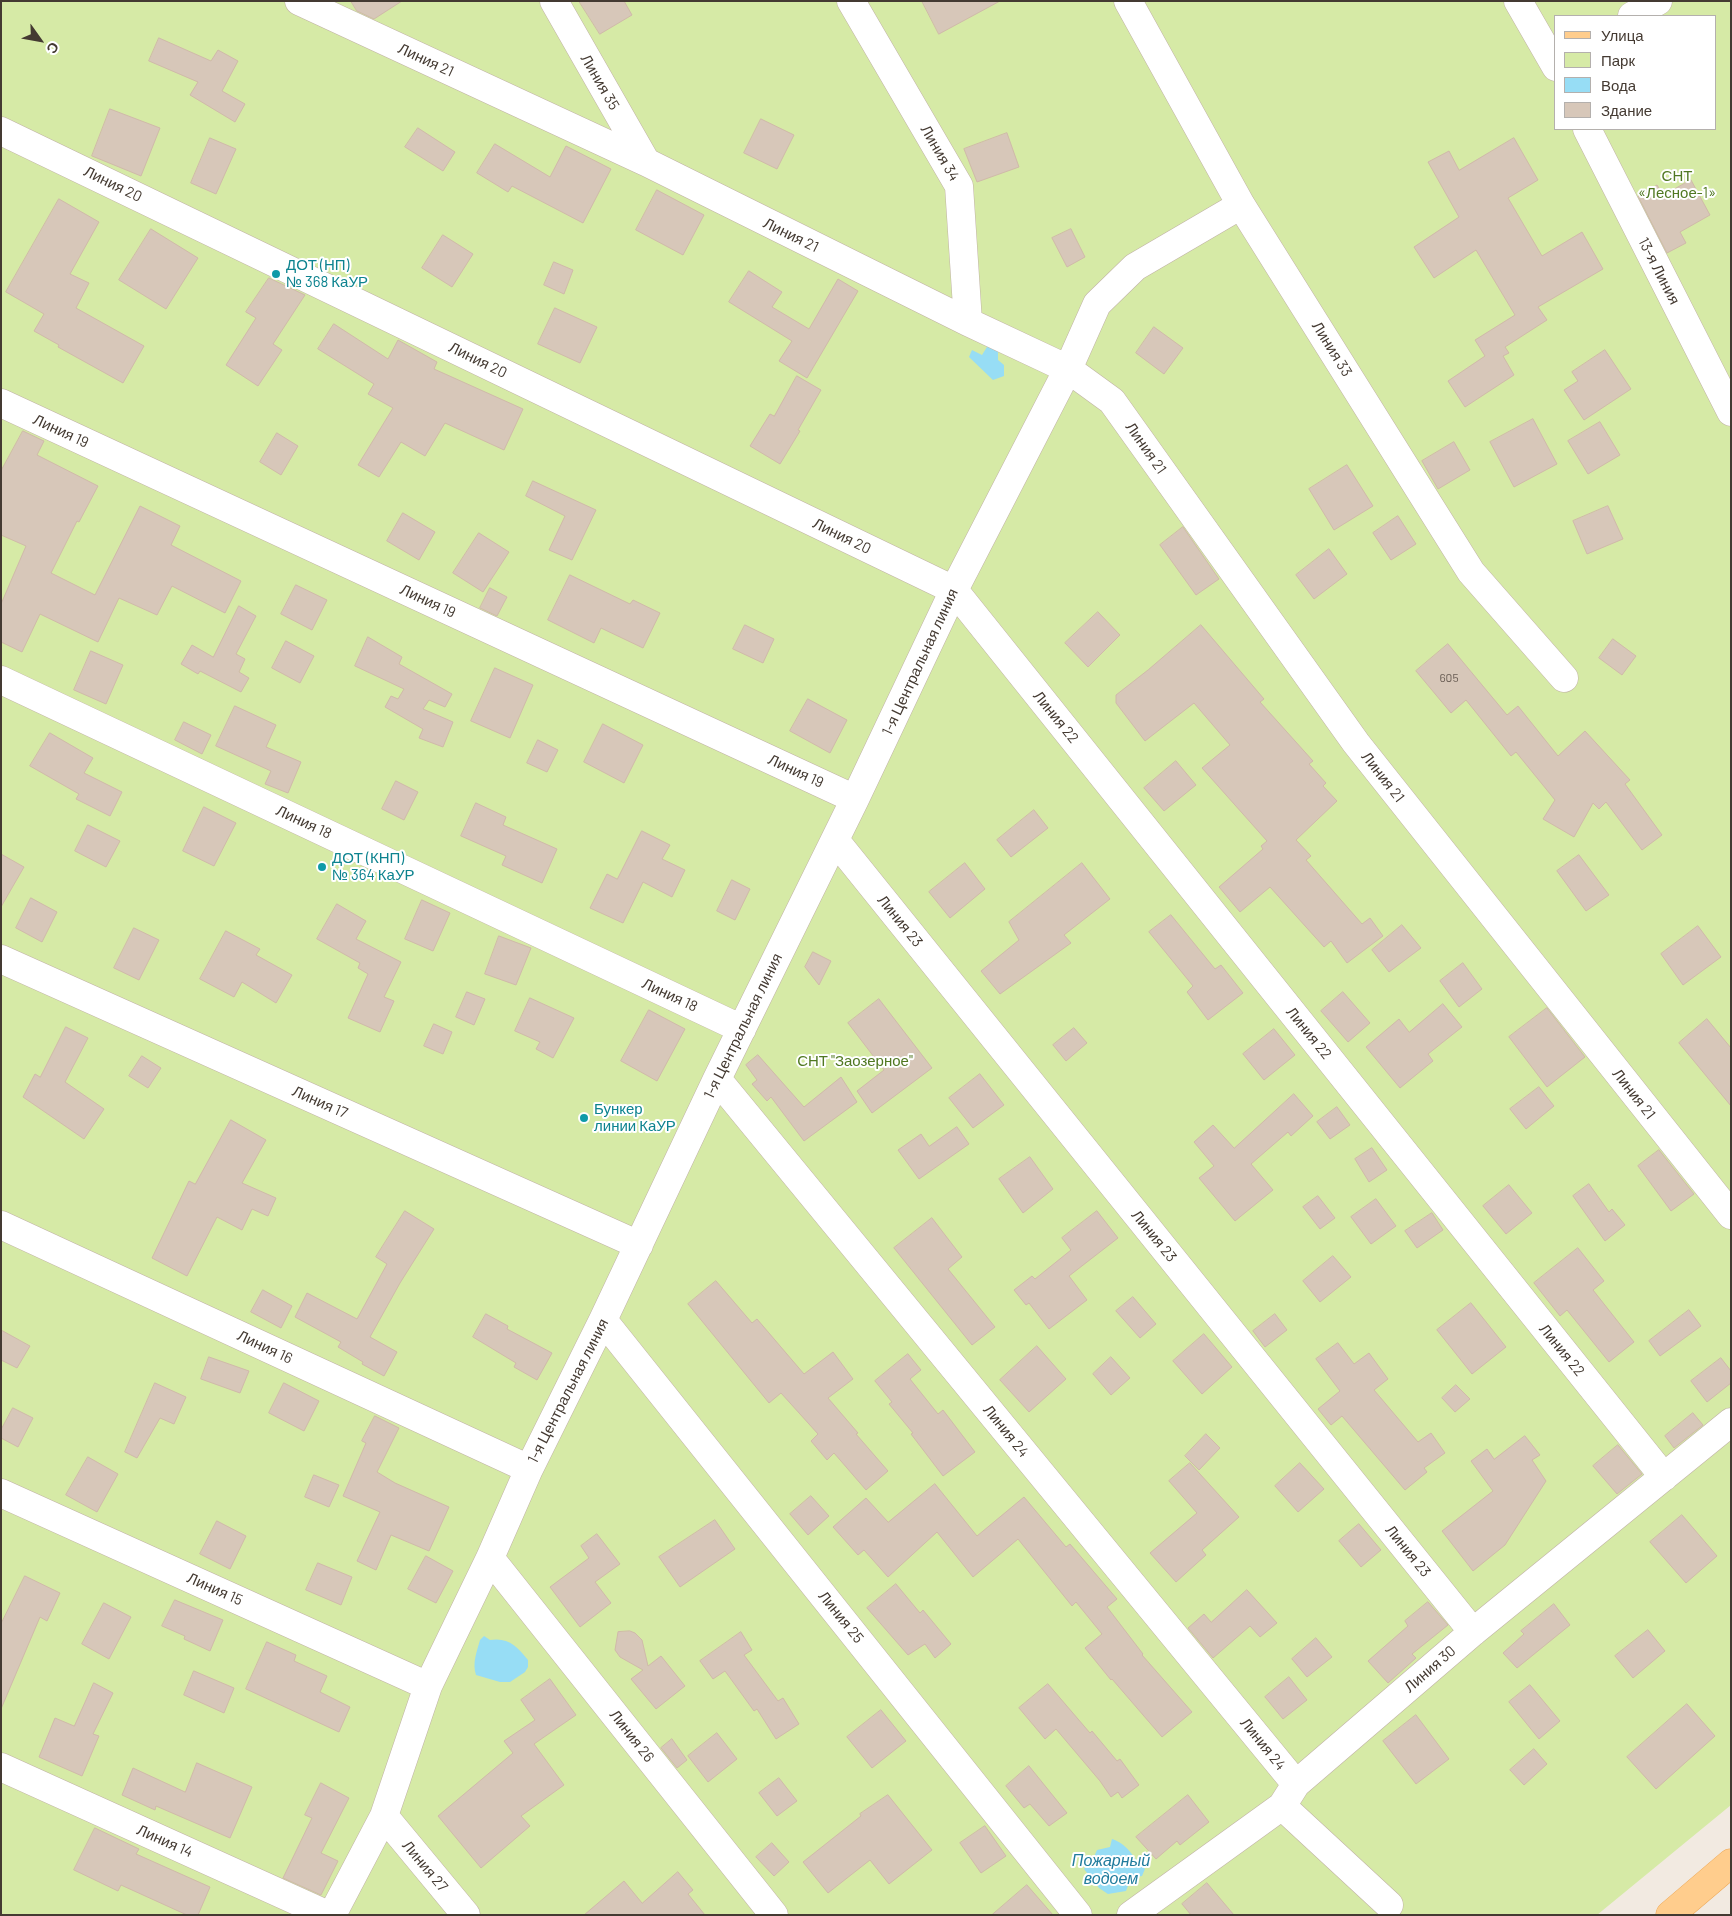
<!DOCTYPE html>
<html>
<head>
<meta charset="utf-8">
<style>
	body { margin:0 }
	#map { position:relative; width:1732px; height:1916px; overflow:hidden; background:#f2eae1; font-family:Barlow,sans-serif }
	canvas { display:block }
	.frame { position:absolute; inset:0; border:2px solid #443a32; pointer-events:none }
	.legend { position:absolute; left:1554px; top:15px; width:162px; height:115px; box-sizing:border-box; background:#fff; border:1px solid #b4b0ad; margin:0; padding:6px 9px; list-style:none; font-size:15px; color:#443a32 }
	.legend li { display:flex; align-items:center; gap:10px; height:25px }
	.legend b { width:25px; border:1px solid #b4b0ad }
	.north { position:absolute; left:15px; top:15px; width:50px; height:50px; -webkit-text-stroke:4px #fff; paint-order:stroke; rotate:122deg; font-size:14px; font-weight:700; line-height:20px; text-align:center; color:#443a32 }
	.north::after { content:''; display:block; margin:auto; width:18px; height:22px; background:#443a32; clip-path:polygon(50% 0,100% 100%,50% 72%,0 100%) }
</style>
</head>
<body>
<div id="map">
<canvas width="1732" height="1916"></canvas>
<div class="frame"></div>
<ul class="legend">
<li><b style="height:6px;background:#ffcd8d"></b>Улица</li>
<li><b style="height:14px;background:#d6eaa6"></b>Парк</li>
<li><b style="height:14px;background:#97ddf5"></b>Вода</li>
<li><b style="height:14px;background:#d7c7b9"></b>Здание</li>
</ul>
<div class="north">С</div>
</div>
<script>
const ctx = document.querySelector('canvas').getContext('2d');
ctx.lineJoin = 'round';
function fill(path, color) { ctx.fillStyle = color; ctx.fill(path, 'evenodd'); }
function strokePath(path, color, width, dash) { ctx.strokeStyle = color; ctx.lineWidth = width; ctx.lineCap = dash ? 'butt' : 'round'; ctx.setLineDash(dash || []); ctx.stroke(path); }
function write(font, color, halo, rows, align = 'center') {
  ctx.font = font + ' Barlow,sans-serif'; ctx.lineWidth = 4; ctx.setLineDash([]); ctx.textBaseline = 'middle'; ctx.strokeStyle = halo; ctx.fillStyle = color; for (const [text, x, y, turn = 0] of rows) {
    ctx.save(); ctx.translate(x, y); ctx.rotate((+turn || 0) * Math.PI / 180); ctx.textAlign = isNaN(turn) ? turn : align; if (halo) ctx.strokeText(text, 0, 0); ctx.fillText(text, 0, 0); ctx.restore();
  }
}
fill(new Path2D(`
	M1,1H1731V1805L1597,1915H1ZM1556,16H1716V129H1556Z`), '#d6eaa6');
fill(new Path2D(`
	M993,344L998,351V360L1004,365V376L993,380L969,357L972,350L982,355L987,347Z
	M484,1636L490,1640C508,1637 517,1646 528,1660V1667L525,1672L510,1682H500L476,1675C472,1663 477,1651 480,1640Z
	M1112,1839C1131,1846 1131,1857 1145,1869L1142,1876L1131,1878L1126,1891L1108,1894L1099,1888L1084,1869L1087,1863L1093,1859L1097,1850L1110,1847Z`), '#97ddf5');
const building = new Path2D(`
	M351,1H402L374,19L357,11Z
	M579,1H624L632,15L600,34Z
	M922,1H1000L939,34Z
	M159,38L211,61L218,50L238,61L222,91L245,104L235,122L190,95L198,82L149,61Z
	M110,109L160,128L141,176L92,156Z
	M761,119L794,135L777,169L744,153Z
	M418,128L455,152L443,171L405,147Z
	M1007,133L1019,167L977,182L964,149Z
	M210,138L236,149L216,194L191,183Z
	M1514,138L1538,180L1508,198L1542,256L1582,232L1603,269L1538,307L1547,320L1505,347L1509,353L1503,356L1514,375L1465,407L1448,381L1485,356L1475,340L1515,315L1476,250L1434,278L1414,247L1459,217L1428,162L1449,151L1459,170Z
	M495,144L550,177L566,146L611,169L583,223L512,186L508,192L477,173Z
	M1691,180L1710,215L1680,232L1686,243L1667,253L1638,196L1657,185L1663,195Z
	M657,190L704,215L683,255L636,230Z
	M59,199L99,222L70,274L89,283L76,308L144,346L123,383L58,347L59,345L34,331L44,314L6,292Z
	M151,229L198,258L166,309L119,280Z
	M1071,229L1085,257L1067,267L1052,238Z
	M443,235L473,254L452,287L422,268Z
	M554,262L573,270L564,294L544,285Z
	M749,271L782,292L772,307L809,329L838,279L858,291L807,378L779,361L792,341L729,302Z
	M269,278L305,295L273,344L282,350L258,386L226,365L256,318L246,312Z
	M555,308L597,327L580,363L538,344Z
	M334,324L388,359L398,340L437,362L434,369L523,409L504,450L445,423L425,456L401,442L379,477L358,465L393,408L368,394L374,384L318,349Z
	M1154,327L1183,348L1164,374L1136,353Z
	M1605,350L1631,389L1584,420L1564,390L1578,381L1572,372Z
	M797,376L821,390L798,430L800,431L780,464L750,446L770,414L774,416Z
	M1533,419L1557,464L1514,487L1490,442Z
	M1600,422L1620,455L1588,474L1568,441Z
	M23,431L44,441L37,455L98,486L79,522L77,521L51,573L95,595L140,506L180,526L171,545L241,581L225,613L172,586L157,615L119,598L98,642L40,614L22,652L1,642V604L26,546L1,535V471Z
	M277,433L298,446L281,475L260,462Z
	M1454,442L1470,470L1438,489L1422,461Z
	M1347,465L1373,506L1334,530L1309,489Z
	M533,481L596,510L572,560L549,550L565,516L526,496Z
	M1608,506L1623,539L1587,554L1573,521Z
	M403,513L435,532L419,560L387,541Z
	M1398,516L1416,544L1391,560L1373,533Z
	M1183,527L1219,579L1196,595L1160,545Z
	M479,533L509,552L483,592L453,573Z
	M1329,549L1347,574L1314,599L1296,575Z
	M570,575L630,604L633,600L660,613L643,648L601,628L594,643L548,620Z
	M296,585L327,600L312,630L281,614Z
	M490,588L507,597L497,616L480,608Z
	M239,606L256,616L236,654L245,659L239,672L249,678L241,692L200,671L198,674L181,664L192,645L213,657Z
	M1098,612L1120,635L1088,667L1065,643Z
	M745,625L774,639L763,663L733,649Z
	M1201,625L1264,699L1260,702L1313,761L1309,764L1326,783L1323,786L1337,801L1296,840L1311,856L1306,860L1362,924L1370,918L1383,936L1347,963L1331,941L1324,947L1270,887L1240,912L1219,887L1263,849L1261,846L1267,841L1202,768L1230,745L1194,703L1145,741L1116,703V695L1148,670Z
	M368,637L402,657L399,664L452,694L445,707L429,700L423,709L453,722L443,747L419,738L423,729L385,707L391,696L398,699L404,689L355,666Z
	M1613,639L1636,656L1622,675L1599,658Z
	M286,641L314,656L300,683L272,668Z
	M1448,644L1507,715L1518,706L1558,756L1585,731L1630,780L1625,784L1662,835L1642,850L1606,802L1599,809L1593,803L1574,837L1543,819L1555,800L1516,752L1511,756L1466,700L1451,713L1416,671Z
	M91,651L123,665L106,704L74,690Z
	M495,668L533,685L510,738L471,721Z
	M808,699L847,720L830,753L790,731Z
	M235,706L276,725L266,747L301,762L288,793L265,784L271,771L216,746Z
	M184,722L211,735L202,754L175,740Z
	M603,724L643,745L624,783L584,762Z
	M50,733L93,758L84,773L122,792L110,816L76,799L79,794L30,766Z
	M538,740L558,750L547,772L527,763Z
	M1176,761L1196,785L1164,811L1144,788Z
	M396,781L418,792L404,820L382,809Z
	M476,803L506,817L503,825L557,849L542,883L502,865L506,856L461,836Z
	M204,807L236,823L214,866L183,851Z
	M1034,810L1048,828L1011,857L997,840Z
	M88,825L120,841L106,867L75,851Z
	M642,831L670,845L662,859L685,870L672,897L643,882L623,923L590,908L607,874L617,879Z
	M1,854L24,867L1,907Z
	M1579,855L1609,895L1586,911L1557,871Z
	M965,863L985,889L950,918L929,892Z
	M1082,863L1110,899L1064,935L1071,943L1000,994L981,971L1019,940L1009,922Z
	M732,880L750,889L735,920L717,911Z
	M31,898L57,912L42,942L16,928Z
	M422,900L450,913L433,951L405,939Z
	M337,904L366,921L356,939L401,962L384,997L394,1001L380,1032L348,1018L368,974L358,968L360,963L317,939Z
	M1171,915L1215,969L1221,965L1243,993L1208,1020L1187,992L1193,986L1149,932Z
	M1402,925L1421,948L1389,972L1372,950Z
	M1698,926L1721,957L1683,985L1661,954Z
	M134,928L159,940L139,980L114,968Z
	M226,931L260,949L256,955L292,975L276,1003L242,982L234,997L200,979Z
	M499,936L531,948L516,985L485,974Z
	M813,952L831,961L819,985L805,967Z
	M1463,963L1482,989L1459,1007L1440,981Z
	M467,992L485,999L474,1025L456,1017Z
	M1343,992L1370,1023L1348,1042L1321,1011Z
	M530,998L574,1018L553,1058L536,1049L540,1042L515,1031Z
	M879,999L932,1068L872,1113L857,1091L884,1070L848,1023Z
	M1443,1004L1462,1027L1428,1054L1433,1061L1400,1088L1366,1047L1399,1019L1409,1032Z
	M1547,1008L1585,1057L1547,1087L1509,1037Z
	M649,1010L685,1029L657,1081L621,1061Z
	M1707,1019L1731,1048V1106L1679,1043Z
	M434,1024L452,1032L443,1054L424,1046Z
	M66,1027L88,1038L65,1082L104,1109L84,1139L23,1097L35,1074L40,1077Z
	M1074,1028L1087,1043L1066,1061L1053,1045Z
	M1274,1029L1295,1055L1264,1080L1243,1054Z
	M758,1055L804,1107L841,1077L857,1102L804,1141L771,1097L767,1101L752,1084L757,1080L746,1065Z
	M142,1056L161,1068L148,1088L129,1076Z
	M980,1074L1004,1105L973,1128L949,1098Z
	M1539,1087L1554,1106L1526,1129L1510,1109Z
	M1294,1094L1313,1116L1291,1136L1288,1132L1251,1164L1273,1190L1235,1221L1199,1178L1214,1166L1194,1142L1213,1125L1234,1148Z
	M1337,1107L1350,1125L1330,1139L1317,1122Z
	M231,1120L266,1140L242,1183L276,1198L268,1216L252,1209L242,1230L217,1217L187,1276L152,1258L189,1181L195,1184Z
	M957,1127L969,1144L919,1179L898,1150L921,1134L929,1146Z
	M1372,1148L1387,1170L1369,1182L1355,1159Z
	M1659,1150L1694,1194L1671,1211L1638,1166Z
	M1030,1157L1053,1189L1023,1213L999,1179Z
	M1589,1184L1609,1212L1612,1209L1625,1225L1605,1241L1573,1196Z
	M1509,1185L1532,1213L1506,1234L1483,1206Z
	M1318,1196L1335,1218L1320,1229L1303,1207Z
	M1376,1199L1396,1226L1371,1244L1351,1217Z
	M405,1211L434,1229L400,1283L370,1337L397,1352L384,1376L362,1364L363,1362L338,1347L341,1342L295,1317L307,1293L357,1319L387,1264L376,1257Z
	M1097,1211L1118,1238L1069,1276L1087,1300L1049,1329L1029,1303L1026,1305L1014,1290L1032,1276L1035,1279L1071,1250L1062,1238Z
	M1432,1213L1443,1230L1417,1248L1405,1231Z
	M932,1218L962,1257L948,1269L995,1327L972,1345L894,1248Z
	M1578,1248L1604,1281L1593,1290L1634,1342L1609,1362L1567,1310L1560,1316L1534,1283Z
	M1333,1256L1351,1277L1320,1302L1303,1281Z
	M716,1281L752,1323L757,1319L804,1374L833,1352L853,1379L828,1398L858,1433L856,1434L888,1471L866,1490L834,1453L827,1460L811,1441L818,1434L781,1393L769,1403L688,1304Z
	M263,1290L292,1306L281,1328L251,1312Z
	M1133,1297L1156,1324L1140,1338L1116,1311Z
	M1471,1303L1506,1347L1472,1374L1437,1330Z
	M1689,1310L1701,1326L1660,1356L1649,1341Z
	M486,1314L508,1326L507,1329L552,1353L537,1380L514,1367L516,1363L473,1337Z
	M1275,1314L1287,1330L1265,1347L1253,1331Z
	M1,1330L30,1346L17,1368L1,1360Z
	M1204,1334L1232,1367L1202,1394L1173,1361Z
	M1338,1343L1354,1364L1369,1353L1388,1379L1374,1390L1418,1442L1431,1433L1445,1453L1424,1468L1427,1472L1405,1490L1342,1416L1331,1425L1318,1409L1340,1391L1316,1359Z
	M1037,1346L1066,1379L1029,1412L1000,1380Z
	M908,1354L921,1370L910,1379L938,1414L943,1410L975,1452L943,1476L911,1434L913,1433L889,1404L892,1402L875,1381Z
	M209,1357L249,1371L240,1393L201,1379Z
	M1111,1357L1130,1378L1111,1395L1093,1374Z
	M1721,1358L1731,1371V1383L1707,1402L1691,1381Z
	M155,1383L186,1397L174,1424L160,1418L137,1458L125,1452Z
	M284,1383L319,1401L304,1431L269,1413Z
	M1456,1385L1470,1399L1455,1412L1442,1398Z
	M13,1408L33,1418L18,1447L1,1438V1430Z
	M1693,1413L1703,1425L1674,1448L1665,1436Z
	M375,1416L399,1428L377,1472L395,1483L449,1507L429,1551L391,1535L376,1570L357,1561L380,1512L343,1496L366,1443L362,1441Z
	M1206,1434L1220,1448L1199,1470L1185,1456Z
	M1525,1436L1540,1455L1532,1460L1546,1481L1505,1545L1473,1571L1442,1531L1493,1491L1471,1461L1487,1449L1494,1459Z
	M1618,1445L1642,1474L1617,1494L1593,1466Z
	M88,1457L118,1474L97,1512L66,1495Z
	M1190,1463L1239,1517L1202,1550L1206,1555L1176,1582L1150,1553L1197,1513L1169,1481Z
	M1300,1463L1324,1489L1298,1512L1275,1486Z
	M314,1475L339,1485L329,1507L305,1497Z
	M935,1484L977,1536L1024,1497L1066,1547L1070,1544L1117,1599L1107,1607L1143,1654L1142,1655L1192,1712L1162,1737L1112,1679L1111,1680L1085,1648L1102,1634L1076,1602L1072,1606L1018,1539L973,1577L937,1532L888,1577L864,1550L858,1555L833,1527L866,1498L888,1522Z
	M811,1496L829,1516L808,1535L790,1514Z
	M1682,1515L1717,1556L1686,1583L1650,1542Z
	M715,1520L735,1549L680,1587L659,1557Z
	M217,1521L246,1536L230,1569L200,1554Z
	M1359,1524L1381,1550L1361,1567L1339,1541Z
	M597,1534L620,1564L595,1582L611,1603L580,1627L550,1587L589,1558L581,1546Z
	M426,1556L453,1571L436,1603L408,1589Z
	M318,1563L352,1577L341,1605L306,1590Z
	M25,1576L60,1593L47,1621L40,1617L1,1709V1624Z
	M896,1584L920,1613L923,1610L951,1644L935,1658L925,1644L908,1655L867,1608Z
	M1247,1590L1277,1623L1260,1637L1250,1626L1213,1658L1188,1628L1204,1614L1211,1622Z
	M175,1600L223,1620L210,1651L184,1639L185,1636L162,1626Z
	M1428,1602L1448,1625L1412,1654L1416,1658L1388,1683L1368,1661L1408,1626L1405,1621Z
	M104,1603L131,1617L109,1659L82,1644Z
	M1554,1604L1570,1625L1517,1668L1503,1653L1524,1634L1521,1631Z
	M1648,1630L1665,1651L1633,1678L1615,1656Z
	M630,1631L635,1633L642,1640L648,1666L661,1656L685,1686L656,1709L631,1679L643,1670L620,1657L615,1650L618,1632Z
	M741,1632L752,1650L744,1655L778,1701L783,1698L799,1724L776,1739L757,1709L754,1711L725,1671L713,1679L700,1661Z
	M1316,1638L1332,1657L1307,1677L1292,1659Z
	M267,1642L296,1655L294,1661L327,1676L320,1692L350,1707L339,1732L246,1689Z
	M194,1671L234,1688L224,1713L184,1695Z
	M1289,1677L1307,1700L1283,1719L1265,1697Z
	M550,1679L576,1715L534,1744L564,1785L521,1816L530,1826L481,1868L438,1816L513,1753L504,1741L535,1720L521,1700Z
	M94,1683L113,1693L93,1734L99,1736L82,1776L39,1757L55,1718L74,1726Z
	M1048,1684L1090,1733L1092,1731L1117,1761L1120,1759L1139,1785L1122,1798L1118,1792L1111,1797L1100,1781L1056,1729L1045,1739L1019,1708Z
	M1530,1685L1560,1721L1539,1739L1509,1702Z
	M1687,1704L1715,1736L1656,1789L1627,1757Z
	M881,1710L906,1741L872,1768L847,1737Z
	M1416,1715L1449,1759L1416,1784L1383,1741Z
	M717,1733L737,1759L708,1782L688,1756Z
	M672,1739L687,1760L677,1768L661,1748Z
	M1534,1749L1547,1764L1524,1785L1510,1770Z
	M197,1763L252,1787L230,1838L156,1806L155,1810L122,1795L133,1768L185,1792Z
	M1029,1766L1067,1813L1049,1826L1030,1804L1024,1808L1006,1786Z
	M779,1778L797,1801L777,1816L759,1793Z
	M321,1783L349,1798L321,1853L338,1861L321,1895L283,1878L312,1818L305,1815Z
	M888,1795L932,1850L889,1884L870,1860L828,1893L803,1862L861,1816L860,1814Z
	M1188,1795L1209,1822L1180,1845L1177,1841L1156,1859L1136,1837Z
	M985,1826L1006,1856L981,1873L960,1843Z
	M95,1828L139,1849L136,1854L210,1887L198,1915H187L121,1885L118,1891L74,1870Z
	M772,1843L789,1862L774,1876L756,1857Z
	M678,1872L693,1890L688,1894L705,1915H584L624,1881L642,1903Z
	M1207,1883L1234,1915H1191L1182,1904Z
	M1027,1885L1053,1915H992Z`);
fill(building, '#d7c7b9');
strokePath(building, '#d0baa9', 1);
const minor = new Path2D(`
	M299,1L646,162L968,322L1068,369L1112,401L1356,743L1731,1215
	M554,1L646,162
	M851,1L959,186L968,322
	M1128,1L1241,205L1471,572L1564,678
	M1518,1L1556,67
	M1632,16L1658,1
	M1587,129L1731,412
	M1,131L954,590L1664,1477
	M1,403L855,799
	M1,680L742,1029
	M835,840L1473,1632
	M1,959L639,1245
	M717,1079L1296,1784
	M1,1225L529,1469
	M603,1320L1078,1915
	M1,1493L428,1686
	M490,1558L774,1915
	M1,1767L328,1915
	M1282,1806L1389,1905
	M384,1816L466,1915
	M332,1915L384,1816L428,1686L490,1558L529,1469L603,1320L717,1079L855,799L954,590L1068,369L1097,304L1135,267L1241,205
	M1131,1915L1282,1806L1296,1784L1473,1632L1731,1422`);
const major = new Path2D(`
	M1670,1915L1731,1863`);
strokePath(minor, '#c1b3a6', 29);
strokePath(major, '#eca756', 29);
strokePath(minor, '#fff', 28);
strokePath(major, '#ffcd8d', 28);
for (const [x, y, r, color] of [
	[276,274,5,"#0f9aa8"],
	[322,867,5,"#0f9aa8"],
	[584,1118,5,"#0f9aa8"]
]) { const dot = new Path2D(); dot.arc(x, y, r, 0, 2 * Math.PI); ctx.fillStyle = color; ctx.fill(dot); strokePath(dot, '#fff', 2); }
write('12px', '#695d54', null, [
	["605",1449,678]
]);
write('15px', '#443a32', '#fff', [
	["Линия 21",426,60,25],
	["Линия 35",600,82,60],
	["Линия 34",940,153,60],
	["Линия 20",113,184,26],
	["Линия 21",791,235,26],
	["13-я Линия",1659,271,63],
	["Линия 33",1332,349,58],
	["Линия 20",478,360,26],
	["Линия 19",61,431,25],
	["Линия 21",1146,448,55],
	["Линия 20",842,536,26],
	["Линия 19",428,601,25],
	["1-я Центральная линия",920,662,-65],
	["Линия 22",1056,717,51],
	["Линия 19",796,771,25],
	["Линия 21",1383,777,52],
	["Линия 18",304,822,25],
	["Линия 23",900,921,51],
	["Линия 18",670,995,25],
	["1-я Центральная линия",743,1026,-64],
	["Линия 22",1309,1033,51],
	["Линия 21",1634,1094,52],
	["Линия 17",320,1102,24],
	["Линия 23",1154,1236,51],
	["Линия 16",265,1347,25],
	["Линия 22",1562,1350,51],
	["1-я Центральная линия",568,1391,-63],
	["Линия 24",1006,1431,51],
	["Линия 23",1408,1551,51],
	["Линия 15",215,1589,24],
	["Линия 25",841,1617,51],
	["Линия 30",1430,1669,-41],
	["Линия 26",632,1736,52],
	["Линия 24",1263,1744,51],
	["Линия 14",165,1841,24],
	["Линия 27",425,1866,50]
]);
write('15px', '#507822', '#fff', [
	["СНТ",1677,176],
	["«Лесное-1»",1677,193],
	["СНТ \"Заозерное\"",855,1061]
]);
write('15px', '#0d838f', '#fff', [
	["ДОТ (НП)",286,265],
	["№ 368 КаУР",286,282],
	["ДОТ (КНП)",332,858],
	["№ 364 КаУР",332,875],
	["Бункер",594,1109],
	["линии КаУР",594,1126]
], 'left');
write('italic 16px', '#217c9d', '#fff', [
	["Пожарный",1111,1861],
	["водоем",1111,1879]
]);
</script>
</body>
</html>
